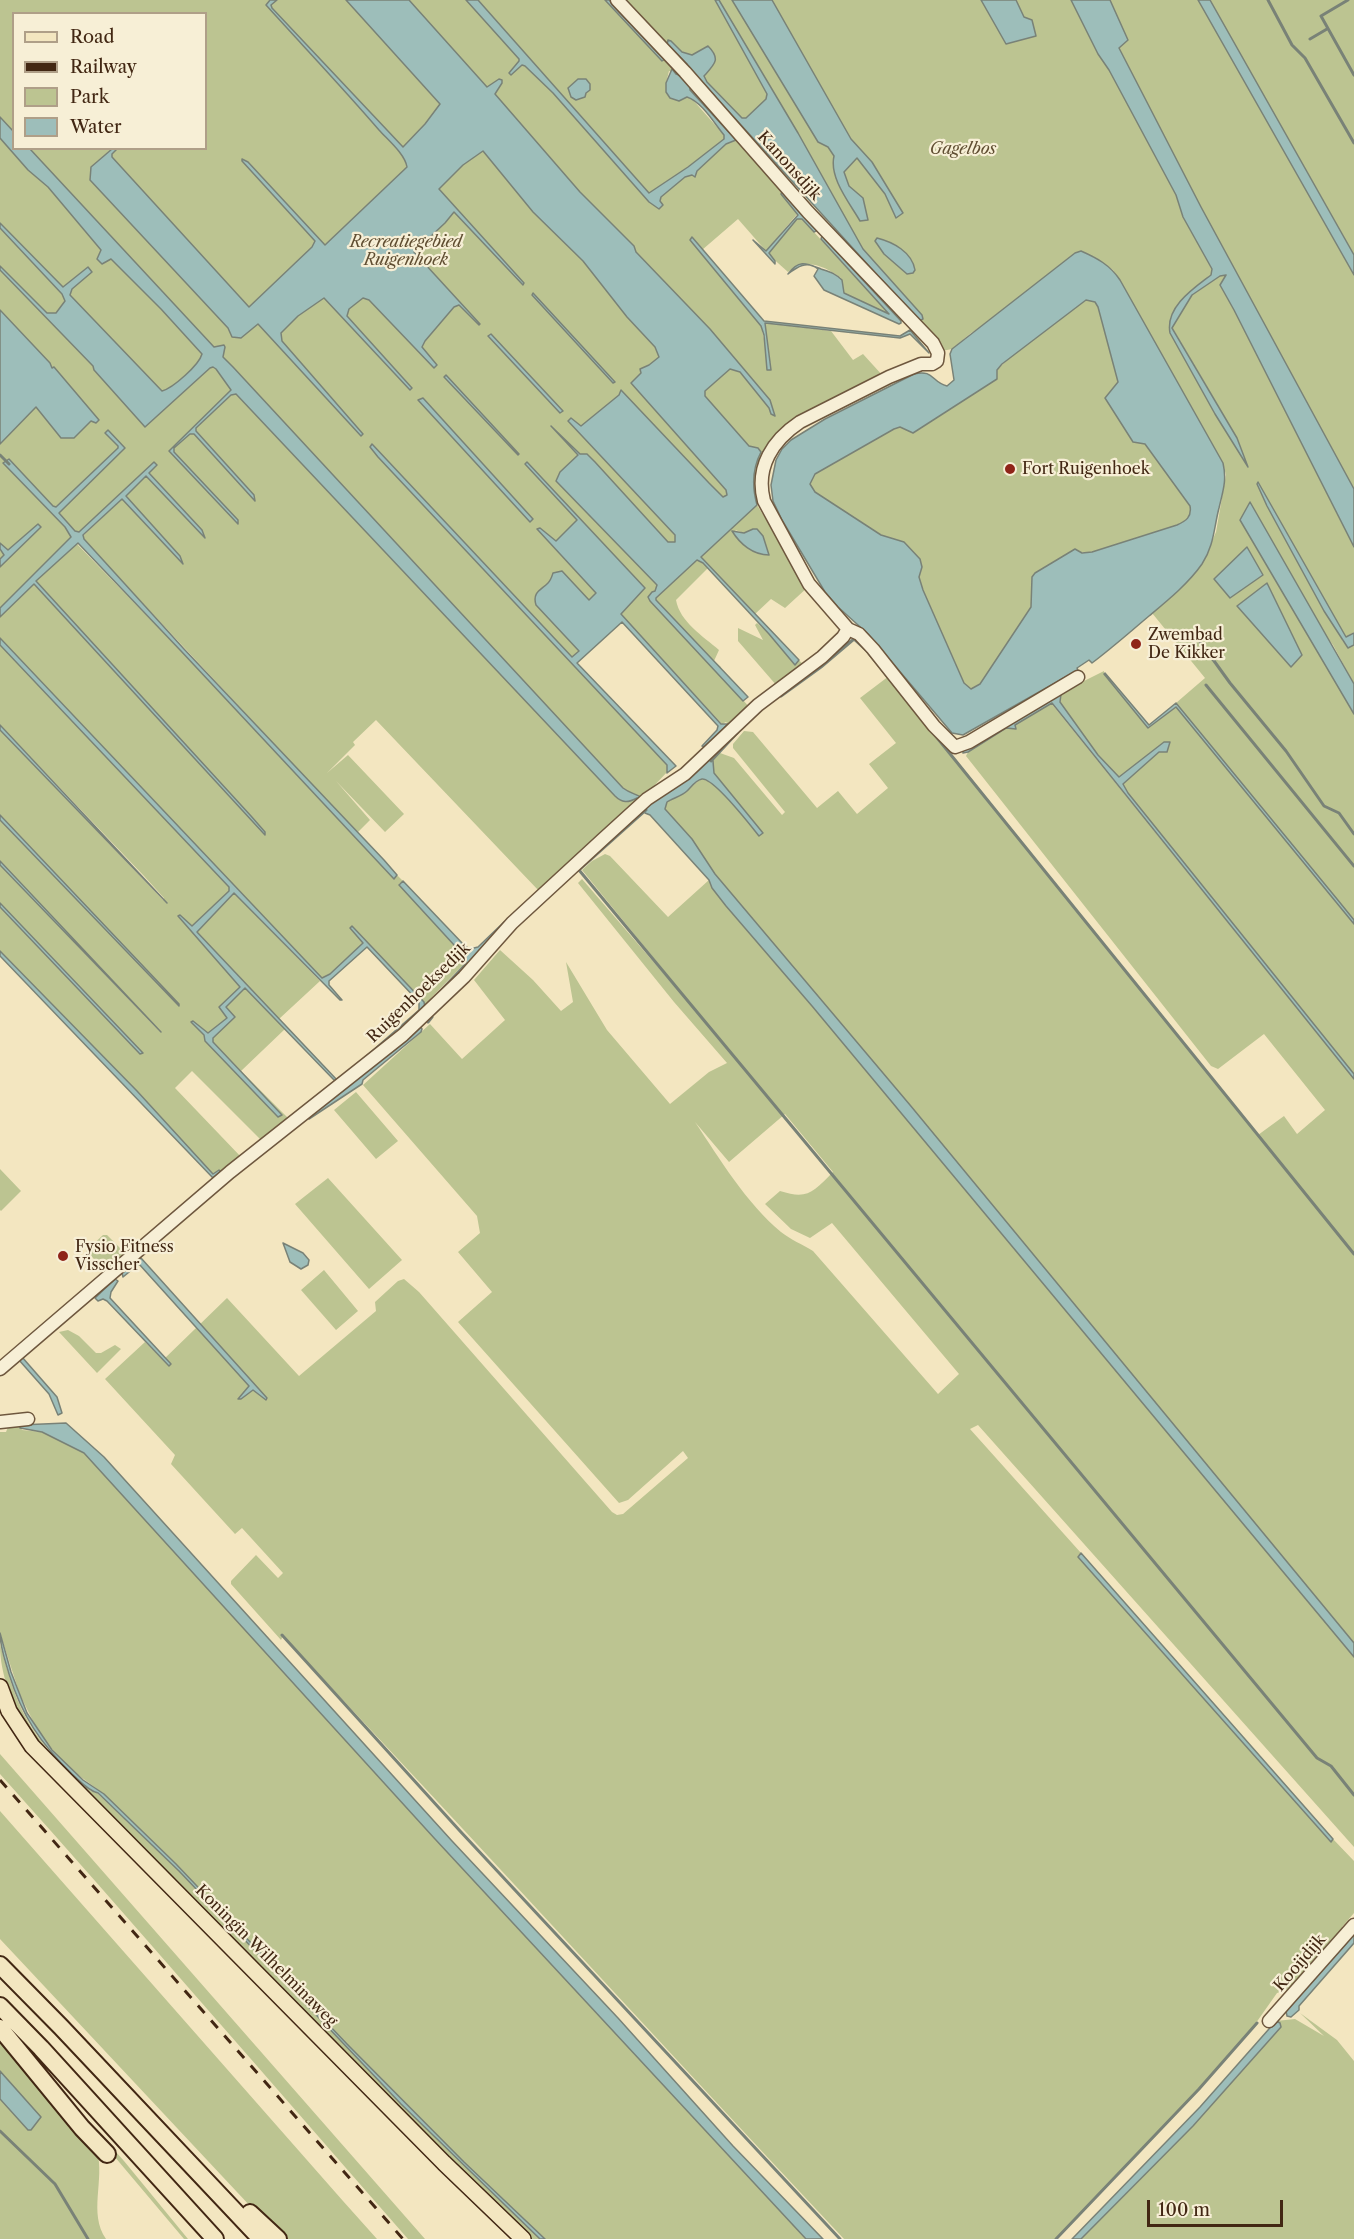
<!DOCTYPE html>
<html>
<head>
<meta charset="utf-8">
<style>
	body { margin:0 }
	#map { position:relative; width:1354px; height:2239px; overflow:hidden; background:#f3e6c0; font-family:"Libre Caslon Text",serif }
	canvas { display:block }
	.legend { position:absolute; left:12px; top:12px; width:195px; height:138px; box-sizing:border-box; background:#f7efd6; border:2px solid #af9f88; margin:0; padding:8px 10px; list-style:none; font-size:18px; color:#422713 }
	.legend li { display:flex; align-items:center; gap:12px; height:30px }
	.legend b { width:30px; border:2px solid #af9f88 }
	.scale { position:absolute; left:1147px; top:2200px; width:136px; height:27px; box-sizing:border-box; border:3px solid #422713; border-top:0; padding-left:8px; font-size:18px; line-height:21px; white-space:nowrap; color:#422713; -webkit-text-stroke:4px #f7efd6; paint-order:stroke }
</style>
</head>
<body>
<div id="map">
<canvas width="1354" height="2239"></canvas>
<ul class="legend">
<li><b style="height:8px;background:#f3e6c0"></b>Road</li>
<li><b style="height:8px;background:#422713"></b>Railway</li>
<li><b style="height:16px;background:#bcc491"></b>Park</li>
<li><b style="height:16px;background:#9dbeba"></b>Water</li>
</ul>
<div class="scale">100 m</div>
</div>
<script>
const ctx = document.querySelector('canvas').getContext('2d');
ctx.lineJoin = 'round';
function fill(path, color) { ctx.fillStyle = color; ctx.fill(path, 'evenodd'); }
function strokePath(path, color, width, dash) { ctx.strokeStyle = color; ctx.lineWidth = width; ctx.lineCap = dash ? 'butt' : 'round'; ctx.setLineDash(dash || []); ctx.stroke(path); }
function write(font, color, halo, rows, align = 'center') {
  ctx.font = font + ' "Libre Caslon Text",serif'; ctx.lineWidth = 4.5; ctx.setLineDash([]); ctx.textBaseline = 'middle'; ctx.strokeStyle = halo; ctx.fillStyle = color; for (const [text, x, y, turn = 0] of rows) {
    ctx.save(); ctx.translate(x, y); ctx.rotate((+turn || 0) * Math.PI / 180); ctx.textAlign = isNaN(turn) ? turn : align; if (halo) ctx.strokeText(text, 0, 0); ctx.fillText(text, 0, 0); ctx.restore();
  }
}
fill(new Path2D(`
	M0,0H605L662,60L665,59L682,76L669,71L666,83L693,100L724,135L731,133L783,192L781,194L798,213L766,251L738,219L702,250L692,238L690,240L761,326L771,369L765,323L831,331L853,360L863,354L883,376L801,418L758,477L757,505L808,587L785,608L771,599L754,615L709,567L676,600C680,622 703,636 719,650L714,661L721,667L719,672L750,708L726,728L728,724L726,722L722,724L625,619L575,665L667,765L669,770L650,790L600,834L539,891L376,720L353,742L355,745L327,773L348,755L404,814L385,832L336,781L370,820L357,833L83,539V536L122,499L182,562L180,556L125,496L146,476L204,537L202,530L149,473L157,465L0,612ZM14,14H206V148H14ZM223,403L196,428V431L254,495L255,500L194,434H190L174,448V452L237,519L238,523L169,451ZM753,529L769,555C752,555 745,542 735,530L744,533Z
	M621,0H1354V255L1304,166L1295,171L1354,275V489L1207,219L1189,228L1212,269V275C1194,288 1165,307 1170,333L1215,414L1248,467L1237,438L1172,327L1192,295L1220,276L1226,275L1220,285L1234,310L1354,547V632L1342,640L1348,648L1354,645V684L1333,645L1240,519L1354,714V920L1176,703L1205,678L1152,613L1202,564L1216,532L1226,475L1223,463L1113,270L1093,256L971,333L952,349L942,351L919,321L701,81L694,80ZM1267,583L1302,655L1291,667L1237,606Z
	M797,219H802L889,314L844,293L841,278C825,266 805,257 788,272L769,255L770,251Z
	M1086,300L1095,302L1098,307L1118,382L1145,444L1190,506C1192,517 1186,521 1177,525L1092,552H1078L1032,577L1031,607L980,684L971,689L964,683L923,590L919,577L922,567L904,542L881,535L815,492L810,484L815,474L894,429L900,427L913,432L996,377L997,370L1010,357Z
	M76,543L181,651L394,879L397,875L403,881L399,884L465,956V963L425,1004L352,926L363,943L331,974L322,978L0,638V617L34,583L265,834V832L251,816L35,581Z
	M757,623L803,664L777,686L738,641V628L763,640L755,625Z
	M0,639L233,888L193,932L285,1029L241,1071L290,1120L263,1142L192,1071L175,1088L242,1158L218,1178L216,1176L221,1172L219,1170L213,1174L0,951V907L140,1054L143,1053L0,903V865L160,1032L0,861V820L179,1006L0,815V730L163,900L164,898L144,876L0,725Z
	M1104,671V674L1148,728L1176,707L1204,739L1354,924V1074L1128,793L1122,783L1159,752L1162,751L1164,742L1119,778L1098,755L1060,702L1058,694Z
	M889,676L1258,1135L1284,1116L1297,1134L1325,1110L1264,1034L1218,1069L1211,1066L966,756L968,752L1006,728H1015V725L1051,703L1354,1079V1643L910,1105L715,874L692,839L665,809L667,802L682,794L701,779C717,779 747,822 759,836L763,833L714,773L713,762L710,759L716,749L720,753L734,758L782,815L785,812L733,748V744L744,731L753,732L817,808L838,791L857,814L888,788L869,764L896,743L860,698Z
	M605,854L610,856L668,917L709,880L726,906L812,1006L1354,1657V1847L978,1425L970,1429L1081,1553L1078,1556L1331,1842L1333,1839L1354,1861V1913L1342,1927L1346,1930L1332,1947L1327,1946C1313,1963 1300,1988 1277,1993L1251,2030L1199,2089L1056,2239H844C656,2039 471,1836 283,1636L281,1640L231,1584V1581L256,1555L278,1578L283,1573L242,1528L235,1534L171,1464L175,1455L105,1379L145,1342L163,1360L227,1298L299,1376L376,1311L375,1302L398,1281L404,1279L419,1292L612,1512L617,1515L623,1514L688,1458L683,1451L628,1500L619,1503L458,1322L492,1292L458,1252L480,1233L477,1216L363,1085L430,1024L462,1059L505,1020L474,980L500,950L533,980L561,1011L573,1002L566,962L607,1030L670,1104L709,1072L727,1063L674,1002L578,883L582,879L713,1031L582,870L592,861ZM785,1114L833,1172C813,1192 808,1200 780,1191L765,1204L791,1229L810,1238L832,1223L959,1374L938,1394L813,1251C802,1244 791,1240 781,1232C747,1204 719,1158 695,1122L729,1162Z
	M234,893L320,981L279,1019L196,931Z
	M356,1092L398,1141L376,1159L334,1110Z
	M0,1169L21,1191L1,1211L0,1210Z
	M328,1178L402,1260L369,1289L295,1204Z
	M103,1235H107L127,1255L107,1272L86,1251Z
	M324,1270L358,1311L336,1330L301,1290Z
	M68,1330L79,1336L96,1353H101L115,1345L121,1349L97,1373L59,1332Z
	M20,1425L22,1430L42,1432L84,1453L435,1839L806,2239H545L464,2162L347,2044L176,1864L104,1794L70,1769L41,1737L20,1695L0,1633V1432H6L8,1427Z
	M0,1644C6,1666 12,1689 22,1710C37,1743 65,1768 91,1791L97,1793L179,1871L404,2107L540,2239H531L479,2188L24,1728C12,1699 0,1676 0,1644Z
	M0,1754L425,2239H408C272,2084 138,1928 0,1774Z
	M0,1811L343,2201L377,2239H281L0,1939Z
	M1300,2013L1337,2040L1354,2061V2239H1081L1136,2184L1281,2027L1280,2023L1276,2021L1295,2019L1324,2036Z
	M0,2039L97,2151C105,2180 88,2213 106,2239H0V2099L28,2130L40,2117L0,2071Z
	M23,2048L124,2161L188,2239H184Z`), '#bcc491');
const water = new Path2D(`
	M270,0H277L271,5L272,8L403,147L425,124L440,104L346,0H409L487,87L499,79L502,80V83L495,94L580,192L634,246L636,252L710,329L770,400L775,416L771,414L769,408L740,372L730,369L705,391V396L749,446L758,448L761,452C752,469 752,487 757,505L701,557L799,660L795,665L769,634L703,563L697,560L656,598V600L748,697L743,701L650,601L648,597L652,592L655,591L657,585L556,481L560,472L578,455L551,426L580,454H587L595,462L668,542H675V535L568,421L571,418L581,426L619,395L621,390L709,483L723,497L727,495L726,490L631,383L641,373L640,369L649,365L659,357L655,347L627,317L583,261L533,212L483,151L463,165L439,189L524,283L523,285L454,212L445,223L414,252L480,324L479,325L459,305L454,307L425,341L422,347L437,365L434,368L369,300L363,298L349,309L347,316L412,388L410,390L324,298L298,316L281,333L282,341L363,434L361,436L258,324L241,338L232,337L228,328L90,180L91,167L112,149H117L112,154V157L249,307L312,247L315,241L242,161V159L248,162L325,245L407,167C405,154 388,140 379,130C343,88 304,47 266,5Z
	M466,0H478L649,193L688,167L724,139V135C714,123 702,102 687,97L679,101L670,98L666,92V83L672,69L676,74L682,76L687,71V64L667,45L668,40L671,41L682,52L692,55L708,46C721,59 715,64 704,76L707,82L742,118H746L766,99L767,94L715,0H719L798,133L863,249L922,315L923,319L919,321L701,81L690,83V90L736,140L726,144L697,171L695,177L692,175L685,177L661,197L660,201L663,205L659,209L649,202L553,93L525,66L522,65L511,75L509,73L519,61V59Z
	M605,0H609L665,59L662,61Z
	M732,0H772L851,139L872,162L903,213L896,218L885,194L857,158L844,172L849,186L863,198L868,220L860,221C849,202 829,178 834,156L828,147L818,142Z
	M981,0H1016L1024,17L1032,20L1036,36L1006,44Z
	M1071,0H1110L1128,40L1119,48L1201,207L1354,489V547L1234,310L1220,285L1226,275L1220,276L1192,295L1172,328L1237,438L1248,467L1215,414L1170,333C1165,307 1194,288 1211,275L1212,269L1183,217L1176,195L1109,70L1098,54Z
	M1198,0H1210L1354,255V275Z
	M578,79H586L590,84V90L586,93L585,97L576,100L571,97L568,88Z
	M0,117L13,131L14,148L30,149L214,347L224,345L225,347L223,357L233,367L623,788C632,795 638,793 648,802L710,758L713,761L714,773L763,833L759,836C751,826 714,778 702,779C696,780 691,787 687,791C682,796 673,798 667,802L665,809L692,839L715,874L910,1105L1354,1643V1657L812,1006L726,906L712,888L709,880L650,815L645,813L640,799L637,798C628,803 622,803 615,796L236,394L231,395L196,428V431L254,495L255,501L194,434H190L174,448V452L238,520V524L169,451L231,390L216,369L213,367L210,368L145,427L94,370L93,366L0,270V266L47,313H56L65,301L62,294L0,228V223L63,287L88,267L92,272L72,289L70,295L162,391C173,388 199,365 202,354L161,309L111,259L102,264L97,259L101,250L48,187L28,170L0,138Z
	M782,192L818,230L814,232L802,219H797L769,253L775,261V264L753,240L766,251L798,215L781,194Z
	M822,236L901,321V323L899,324L824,290L814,276L818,269C807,260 797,267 788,274C799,259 806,263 821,269C830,272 835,273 842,280L844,293L889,314L821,239Z
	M692,237L764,321L900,336L910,330L929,353L910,334L900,338L765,323L771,370H767L764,335L761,326L690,240Z
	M877,238C893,242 912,252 915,270L913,273L907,274L884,254L875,241Z
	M1081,251C1097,258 1110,265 1120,280L1223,463C1227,480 1223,491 1219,508C1214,527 1214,546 1202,564C1188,584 1167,601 1149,616C1130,632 1112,648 1092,663L1089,660L1077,668L1078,670L963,735L952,733L868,634L838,607L825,592L782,520L773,501L771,485L776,460L782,449L791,440L825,419L914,374C934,369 931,382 947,386L954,380L950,354L952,349L1075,253ZM1086,300L1095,302L1098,307L1118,382L1105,398L1133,442L1145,444L1190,506C1192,517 1186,521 1177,525L1092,552L1082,553L1075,549L1035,573L1032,577L1031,607L980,684L971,689L964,683L923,590L919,577L922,567L920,559L904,542L881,535L815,492L810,484L815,474L894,429L900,427L913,433L997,379V370L1002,364Z
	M533,293L615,382L613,383L532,295Z
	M0,310L50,363L52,368L54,367L99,420L96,423L91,421L74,438H61L36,407L0,444Z
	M491,334L563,411L560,413L488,336Z
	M446,375L519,454L518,455L444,377Z
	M423,398L533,519L530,522L418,400Z
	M108,430L125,448L59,513L75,531L79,532L154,462L157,465L149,473L202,530L205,538L146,476L126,496L180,556L183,564L122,499L83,535L84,539L184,649L384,860L397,875L394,879L181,651L78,543L36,581L251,816L265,832V835L34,584L0,617V608L71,537L65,527L3,463L9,459L53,506L56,507L118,448V446L105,433Z
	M372,444L572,657L579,651L536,605C532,592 541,590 548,583C551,580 552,576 553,573L562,571L589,600L596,593L537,529L540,528L556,541L577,520L525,464L527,462L645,588L621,614L721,724H728L705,747L702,746L717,730L718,726L622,622L577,663L676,766L667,773V765L378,457L370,447Z
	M1258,482L1346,637L1354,633V645L1348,648L1324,611L1267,506L1257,484Z
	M1250,502L1354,684V714L1240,520Z
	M38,524L41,527L0,567V559L4,555L0,549V543L8,550Z
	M753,529H757L763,536L769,555C753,555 740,544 732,531L744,533Z
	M1247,547L1263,575L1230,598L1214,579Z
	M1267,583L1302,655L1291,667L1237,606Z
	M0,638L322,978L330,974L363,943L350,928L352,926L424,1002L425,1007L403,1027L364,1058L419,1010V1002L367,947L329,981V985L342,1000H340L234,893L197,932L338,1081L334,1080L245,988L226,1007L235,1017L213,1038V1042L282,1115L278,1117L205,1041L204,1035L191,1022L193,1021L208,1033L227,1018L219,1007L240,987L178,916L180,915L192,926L229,891V887L0,645Z
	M1105,673L1149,725L1176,703L1337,899L1354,920V924L1176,707L1148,728L1104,674Z
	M1061,694L1060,702L1098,755L1119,777L1164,742H1170L1167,752H1159L1123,784L1128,793L1354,1074V1079L1052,703L1015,725L1016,729L1006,728L968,752L963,753V750Z
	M0,725L167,903L0,730Z
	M0,815L179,1004V1006L0,820Z
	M0,861L161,1032L0,865Z
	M403,881L464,945L470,949L478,947L504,922L451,983L434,997L466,963V958L399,885Z
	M0,903L143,1053L140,1054L0,907Z
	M0,951L137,1091L213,1174L219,1170L221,1172L213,1178L0,956Z
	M420,1026L422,1029L421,1032L363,1080L362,1084L309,1119L308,1116Z
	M283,1243L303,1253L309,1260L308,1265L301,1269L290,1262Z
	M141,1258L267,1398L266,1400L253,1390L241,1399H238L249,1386L139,1264L123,1277L122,1273Z
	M115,1279L118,1281L111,1292L110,1298L171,1364L169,1366L107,1301L103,1299L98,1301L95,1298Z
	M22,1357L57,1397L62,1413L58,1415L49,1394L19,1360Z
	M66,1423L104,1457L452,1841L618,2018L733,2146L823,2239H806L435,1839L84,1453L42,1432L20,1428V1425Z
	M1081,1553L1333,1839L1331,1842L1078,1557Z
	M0,1633L11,1672L27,1713L52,1750L83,1780L104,1794L176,1864L347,2044L464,2162L545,2239H540L401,2104L179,1871L98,1793C87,1790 80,1781 72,1774C40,1743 22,1716 9,1674C5,1660 0,1647 0,1633Z
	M1354,1934V1943L1299,2006V2010L1291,2017L1287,2016L1286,2011Z
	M1276,2021L1280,2023L1281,2027L1193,2126L1081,2239H1072L1200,2107Z
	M0,2071L41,2117L31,2130H28L0,2099Z`);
fill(water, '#9dbeba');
strokePath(water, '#798277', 1.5);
strokePath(new Path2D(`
	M1268,0L1292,45L1305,58L1354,143
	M1348,0L1321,16L1354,75
	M1310,39L1327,29
	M0,455L9,464
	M1181,634L1196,636L1230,683L1286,751L1324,806L1339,813L1354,834
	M1206,685L1354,866
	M781,696L821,667L854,639L867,651L1354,1254
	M711,761L737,733
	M646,810L579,870L1317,1758L1331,1766L1354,1795
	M428,1022L432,1017
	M282,1635L460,1831L840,2239
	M0,2131L55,2184L88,2239
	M1056,2239L1199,2089L1257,2023`), '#798277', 3);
const minor = new Path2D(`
	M617,0L685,72L808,212L933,343L938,353L937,361L932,364H921L889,377L800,422C773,440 755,467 764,501L809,584L848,629L859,634L873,649L934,726L955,747L969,742L1078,677
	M0,1369L230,1172L403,1035L464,977L512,923L602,840L647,799L685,774L758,705L822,657L843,637L848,629
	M0,1422L28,1419
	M1269,2021L1354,1925`);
const major = new Path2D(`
	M0,1687L9,1711L32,1746L444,2163L523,2239`);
const highway = new Path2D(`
	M0,1965L61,2027L261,2239
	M0,2006L41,2048L215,2239
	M0,2028L82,2128L107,2154
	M250,2213L278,2239`);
strokePath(minor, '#6e573e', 15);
strokePath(major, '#422713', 18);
strokePath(highway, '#422713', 20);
strokePath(minor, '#f7efd6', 12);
strokePath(major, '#f3e6c0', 15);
strokePath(highway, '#f3e6c0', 16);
strokePath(new Path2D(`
	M0,1780L403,2239`), '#422713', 3, [10, 10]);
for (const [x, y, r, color] of [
	[1010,469,6,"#8f2418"],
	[1136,644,6,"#8f2418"],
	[63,1256,6,"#8f2418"]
]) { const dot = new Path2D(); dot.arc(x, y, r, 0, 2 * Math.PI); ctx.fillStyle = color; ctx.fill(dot); strokePath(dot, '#f7efd6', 2); }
write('italic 16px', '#604e32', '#f7efd6', [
	["Gagelbos",963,149],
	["Recreatiegebied",406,242],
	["Ruigenhoek",406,260]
]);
write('16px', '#422713', '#f7efd6', [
	["Kanonsdijk",789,166,48],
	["Ruigenhoeksedijk",419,993,-44],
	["Koningin Wilhelminaweg",266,1956,45],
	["Kooijdijk",1300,1963,-49]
]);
write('16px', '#422713', '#f7efd6', [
	["Fort Ruigenhoek",1022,469],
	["Zwembad",1148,635],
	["De Kikker",1148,653],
	["Fysio Fitness",75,1247],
	["Visscher",75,1265]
], 'left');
</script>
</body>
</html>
